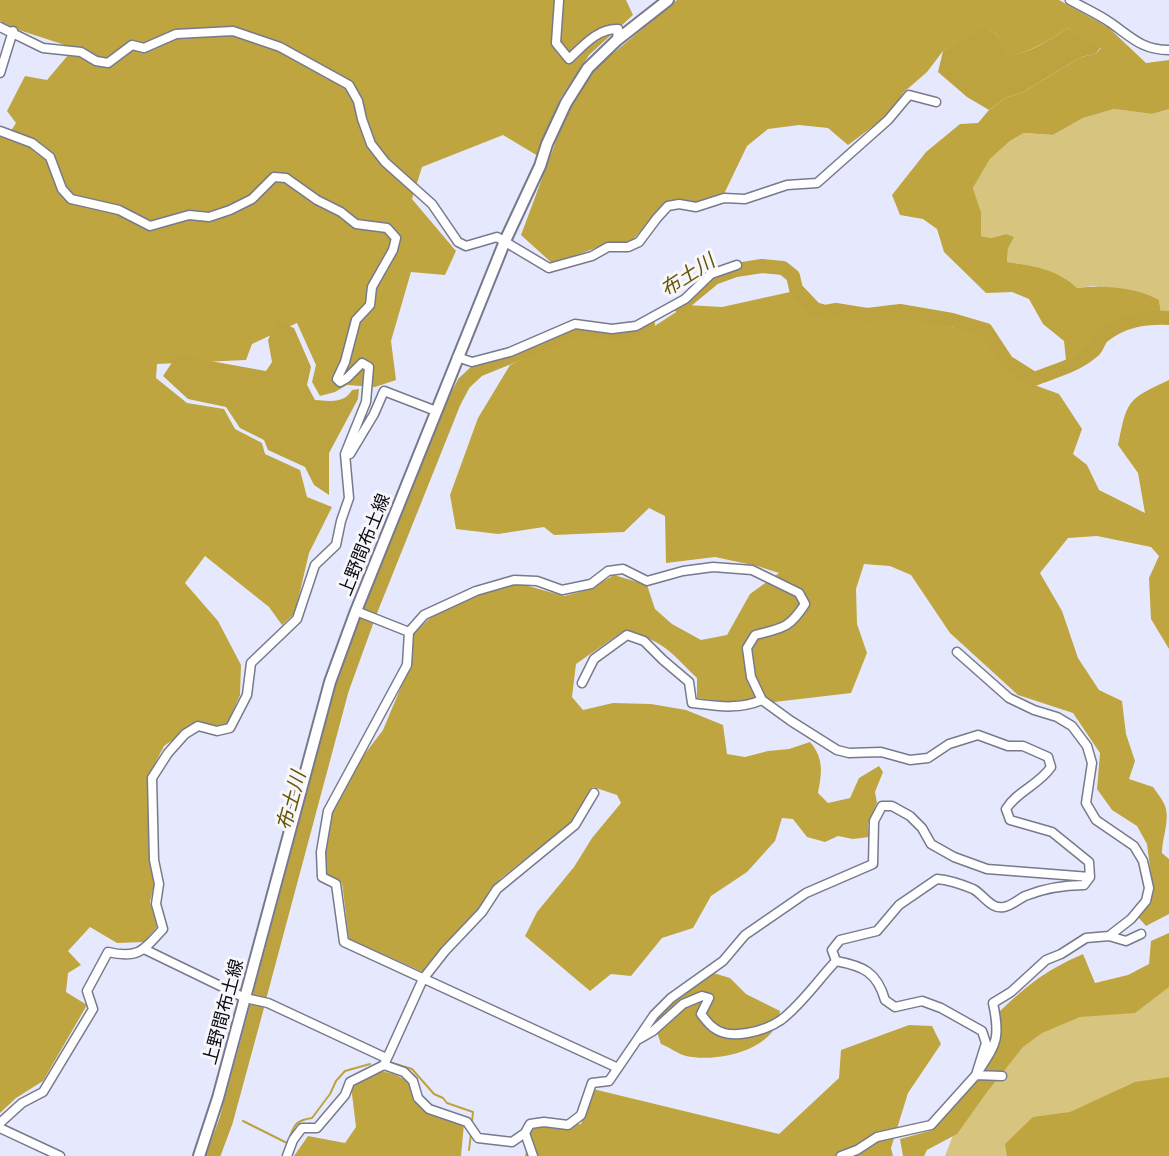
<!DOCTYPE html>
<html>
<head>
<meta charset="utf-8">
<style>
	body { margin:0 }
	canvas { display:block; background:#e6e9fd }
</style>
</head>
<body>
<canvas width="1169" height="1156"></canvas>
<script>
const ctx = document.querySelector('canvas').getContext('2d');
ctx.lineJoin = 'round';
function fill(path, color) { ctx.fillStyle = color; ctx.fill(path, 'evenodd'); }
function strokePath(path, color, width, dash) { ctx.strokeStyle = color; ctx.lineWidth = width; ctx.lineCap = dash ? 'butt' : 'round'; ctx.setLineDash(dash || []); ctx.stroke(path); }
function write(font, color, halo, rows, align = 'center') {
  ctx.font = font + ' Figtree,"Noto Sans JP",sans-serif'; ctx.lineWidth = 6; ctx.setLineDash([]); ctx.textBaseline = 'middle'; ctx.strokeStyle = halo; ctx.fillStyle = color; for (const [text, x, y, turn = 0] of rows) {
    ctx.save(); ctx.translate(x, y); ctx.rotate((+turn || 0) * Math.PI / 180); ctx.textAlign = isNaN(turn) ? turn : align; if (halo) ctx.strokeText(text, 0, 0); ctx.fillText(text, 0, 0); ctx.restore();
  }
}
fill(new Path2D(`
	M1114,109L1152,114L1169,109V314L1161,313L1159,300L1094,286L1077,288C1058,270 1033,266 1007,262L1008,248L1006,234L991,238L981,236V212L973,188L990,159L1010,141L1024,133L1053,135L1083,118Z
	M1169,986V1156H945L957,1125L1043,1023Z`), '#d7c57f');
fill(new Path2D(`
	M0,0H626L633,15L589,55L560,99L538,156L503,135L422,167L412,199L456,251L445,275L411,272L391,341L396,380L375,387L347,385L335,392L320,396L312,382L316,365L297,323L252,344L246,360L157,364L156,378L187,403L224,409L235,429L262,443L265,454L300,470L307,497L332,507L309,553L295,613L282,625L269,607L205,556L185,583L218,621L241,665L240,695L227,724L215,727L200,721L164,746L147,779L150,862L154,885L150,902L157,927L144,942L117,943L90,927L68,951L81,965L68,973L66,992L87,1005L43,1081L16,1098L0,1113V134L7,137L16,123L7,111L25,76L47,80L74,48L19,30L0,21Z
	M677,0H1059L1108,27L1146,63L1169,60V109L1152,114L1114,109L1083,118L1053,135L1024,133L1010,141L990,159L973,188L981,212V236L991,238L1006,234L1014,237L1008,248L1007,262C1034,266 1057,269 1077,288C1104,285 1135,287 1159,300L1161,313L1134,314L1097,333L1088,349L1066,360L1064,341L1043,324L1029,299L1012,292L986,293L944,252L937,229L923,219L900,215L892,195L926,152L960,124L978,123L989,110L1005,98L1023,92L1081,57L1095,54L1101,48L1067,28C1051,40 1029,52 1009,57L995,33L983,29L943,51L927,72L904,92L887,116L848,145L828,128L799,125L768,129L747,146L724,194L698,203L682,199L665,204L630,243L606,244L553,264L521,235L569,106L593,70Z
	M790,292L813,312L863,320L903,315L983,335L1003,365L1029,383L1059,394L1082,429L1073,454L1087,465L1099,490L1145,513L1138,473L1118,445C1121,432 1123,413 1131,403C1140,392 1157,386 1169,380V649L1151,619L1149,578L1159,556L1151,547L1097,536L1068,538L1040,573L1062,611L1078,658L1099,690L1122,701L1126,734L1135,761L1129,779L1153,787C1157,793 1164,801 1166,809C1169,823 1162,839 1162,853L1169,859V914L1146,926L1138,917L1147,907L1153,890L1147,844L1137,826L1112,810L1097,789L1100,753L1073,713L1018,695L950,633L911,575L890,566L864,564L856,589L857,624L867,653L851,693L749,705L697,698V678C670,652 661,637 622,632L576,664L572,697L583,710L613,703L651,704L686,710L723,725L727,754L745,757L768,751L789,749L810,742C824,758 822,773 818,793L828,803L850,798L859,778L879,766L883,772L875,792L877,803L868,824L869,837L853,839L838,836L825,842L807,837L793,819L782,818L775,841L747,872L711,896L693,928L662,938L631,976L611,974L590,991L525,936L537,912L574,867L592,838L621,803L617,795L593,787L572,822L500,879L485,902L423,972L349,939L342,883L326,873L324,853L332,811L354,768L383,730L411,663L413,634L432,616L472,597L514,582L564,596L588,590L614,575L647,585L655,609L672,624L701,640L727,635L750,594L779,573L757,566L715,557L666,563L665,516L649,508L624,532L554,535L544,527L498,534L456,529L450,495L478,418L510,365L575,333L629,338L650,329L687,305L722,307Z
	M1169,933V987L1135,1013L1080,1017L1042,1033L1023,1047L987,1092L957,1134L927,1150L924,1156H903L900,1139L933,1130L971,1087L994,1055L996,1015C1026,986 1044,971 1083,954L1095,983L1128,975L1149,964L1151,941Z
	M703,970L730,978L746,994L780,1011C778,1050 718,1063 686,1056C678,1054 669,1047 661,1044L654,1024L678,990Z
	M909,1025L932,1026L941,1044L908,1093L891,1148L893,1156H525L531,1128L581,1124L593,1089L779,1134L839,1078L841,1050Z
	M381,1071C410,1077 410,1084 423,1109L464,1124L461,1156H294L308,1136L345,1143L356,1127L351,1086Z
	M1169,1077V1156H1007L1005,1144L1033,1117L1070,1112L1135,1082Z`), '#bea540');
fill(new Path2D(`
	M983,28L995,33L1009,56C1029,53 1051,40 1067,28L1101,47L1095,54L1081,57L1023,92L1005,98L989,110L967,97L938,72L943,51Z
	M277,321L294,328L311,367L307,385L315,400C329,401 344,404 352,390L359,389L358,399L329,453V495L314,485L305,467L268,450L264,440L240,428L226,407L188,399L163,376L177,355L266,371L272,362L268,340Z`), '#bda33f');
strokePath(new Path2D(`
	M389,1062L412,1069L434,1094L443,1098L447,1103L473,1112L472,1122
	M243,1121L287,1143
	M290,1136C295,1123 298,1120 312,1118L330,1094L336,1081L345,1071L370,1064
	M469,1150L471,1134`), '#bda33f', 2);
strokePath(new Path2D(`
	M680,306L714,278L736,270L762,266L783,268L793,276L796,289L815,309L825,312L836,310L867,315L900,311L952,320L986,330L1007,362L1034,379C1054,371 1076,366 1093,351C1098,347 1098,340 1103,336C1123,320 1144,317 1169,318
	M370,612L454,402L464,383L478,370L554,339L576,328L621,333L636,330L648,324
	M260,995L342,689L367,620
	M213,1156L226,1121L257,1007`), '#bda33f', 14);
const minor = new Path2D(`
	M559,0L556,43L569,59C583,46 598,28 618,29L617,40
	M1070,0C1084,8 1098,14 1111,23C1131,37 1142,50 1169,50
	M0,27L43,48L81,52L96,61L108,63L132,45L144,48L176,34L233,31L280,47L349,85L358,101L362,119L371,144L385,162L432,204L458,242L466,246L497,237L549,268L592,256L608,247H628L639,242L657,218L668,206L679,204L696,207L724,198L745,199L787,185L817,183L888,120L909,95L936,102
	M0,73L13,31
	M0,131L32,143L50,157L62,189L71,199L119,210L150,226L189,215L209,217L230,210L252,199L274,177L286,178L317,200L341,212L356,224L387,228L396,238L393,250L372,287L370,305L356,320L345,362L337,379L340,382L347,378L362,363L369,367L366,402L345,454L349,498L341,521L336,545L315,565L297,619L251,663L247,695L230,728L217,731L198,726L185,734L168,753L152,778L154,860L159,884L156,904L163,929C143,951 138,959 108,952L87,991L93,1009L43,1092L22,1103L0,1123
	M457,357L472,362L510,352L575,324L612,329L636,326L685,299L711,274L737,265
	M350,454L374,414L384,391L436,411
	M356,611L409,632
	M957,652L1009,698L1034,710L1057,717L1072,726L1087,746L1092,763L1086,803L1096,820L1134,846L1143,861L1149,888L1146,901L1131,919L1109,936
	M582,683L594,659L627,635L644,641L663,660L689,682L692,703C717,706 738,710 762,700
	M144,949L245,998L268,1003L386,1058
	M836,961C863,966 877,972 885,1000L895,1007L922,1001L941,1008L982,1031L986,1043L976,1075L931,1125L877,1137L857,1150L841,1156
	M639,1039L653,1031L683,1004L702,996L709,998L701,1014C705,1019 709,1025 714,1028C730,1041 765,1031 781,1020C802,1004 818,980 836,961
	M384,1065L423,979L445,951L482,912L497,889L575,825L594,793
	M618,1068L344,942L336,884L322,877L321,852L328,811L407,665L409,632L424,615L476,591L514,580L537,581L562,590L591,584L608,571L623,569L647,581L683,571L713,567L752,570L799,593L805,604C789,629 782,628 755,635L747,648L751,677L762,700L791,721L837,750L849,753L881,752L910,760L928,758L949,744L978,735L1008,746H1023L1048,757L1051,767C1039,785 1017,791 1006,809L1010,820L1052,832L1089,862L1090,877L1084,885C1063,885 1045,888 1025,896C1019,899 1011,906 1004,907C991,910 983,894 973,889C961,884 950,880 937,879L899,905L877,931L840,940L832,950L836,961
	M1002,1076L976,1075C996,1044 1001,1040 993,1003L1011,992L1046,960L1061,954L1086,938L1109,936L1126,941L1141,934
	M0,1128L60,1156
	M525,1133L533,1156
	M287,1156L293,1140L302,1128H317L345,1095L350,1082L384,1065L404,1072L413,1081L418,1098L429,1109L467,1122L478,1138L512,1142L525,1133L530,1124L544,1122L568,1125L581,1115L592,1083L609,1081L654,1015L671,998L723,961L745,935L806,893L873,864L874,821L882,806H892L910,816L922,828L931,844L954,857L987,869L1090,877`);
const secondary = new Path2D(`
	M199,1156L218,1098L330,682L356,611L505,241L540,166L547,144L566,103L588,68L617,40L668,0`);
strokePath(minor, '#777a8c', 11);
strokePath(secondary, '#777a8c', 14);
strokePath(minor, '#fff', 8);
strokePath(secondary, '#fff', 10);
write('18px', '#0a0b11', '#f7f7fb', [
	["上野間布土線",365,545,-68],
	["上野間布土線",224,1012,-75]
]);
write('italic 20px', '#665504', '#f7f7fb', [
	["布土川",688,276,-33],
	["布土川",292,801,-75]
]);
</script>
</body>
</html>
